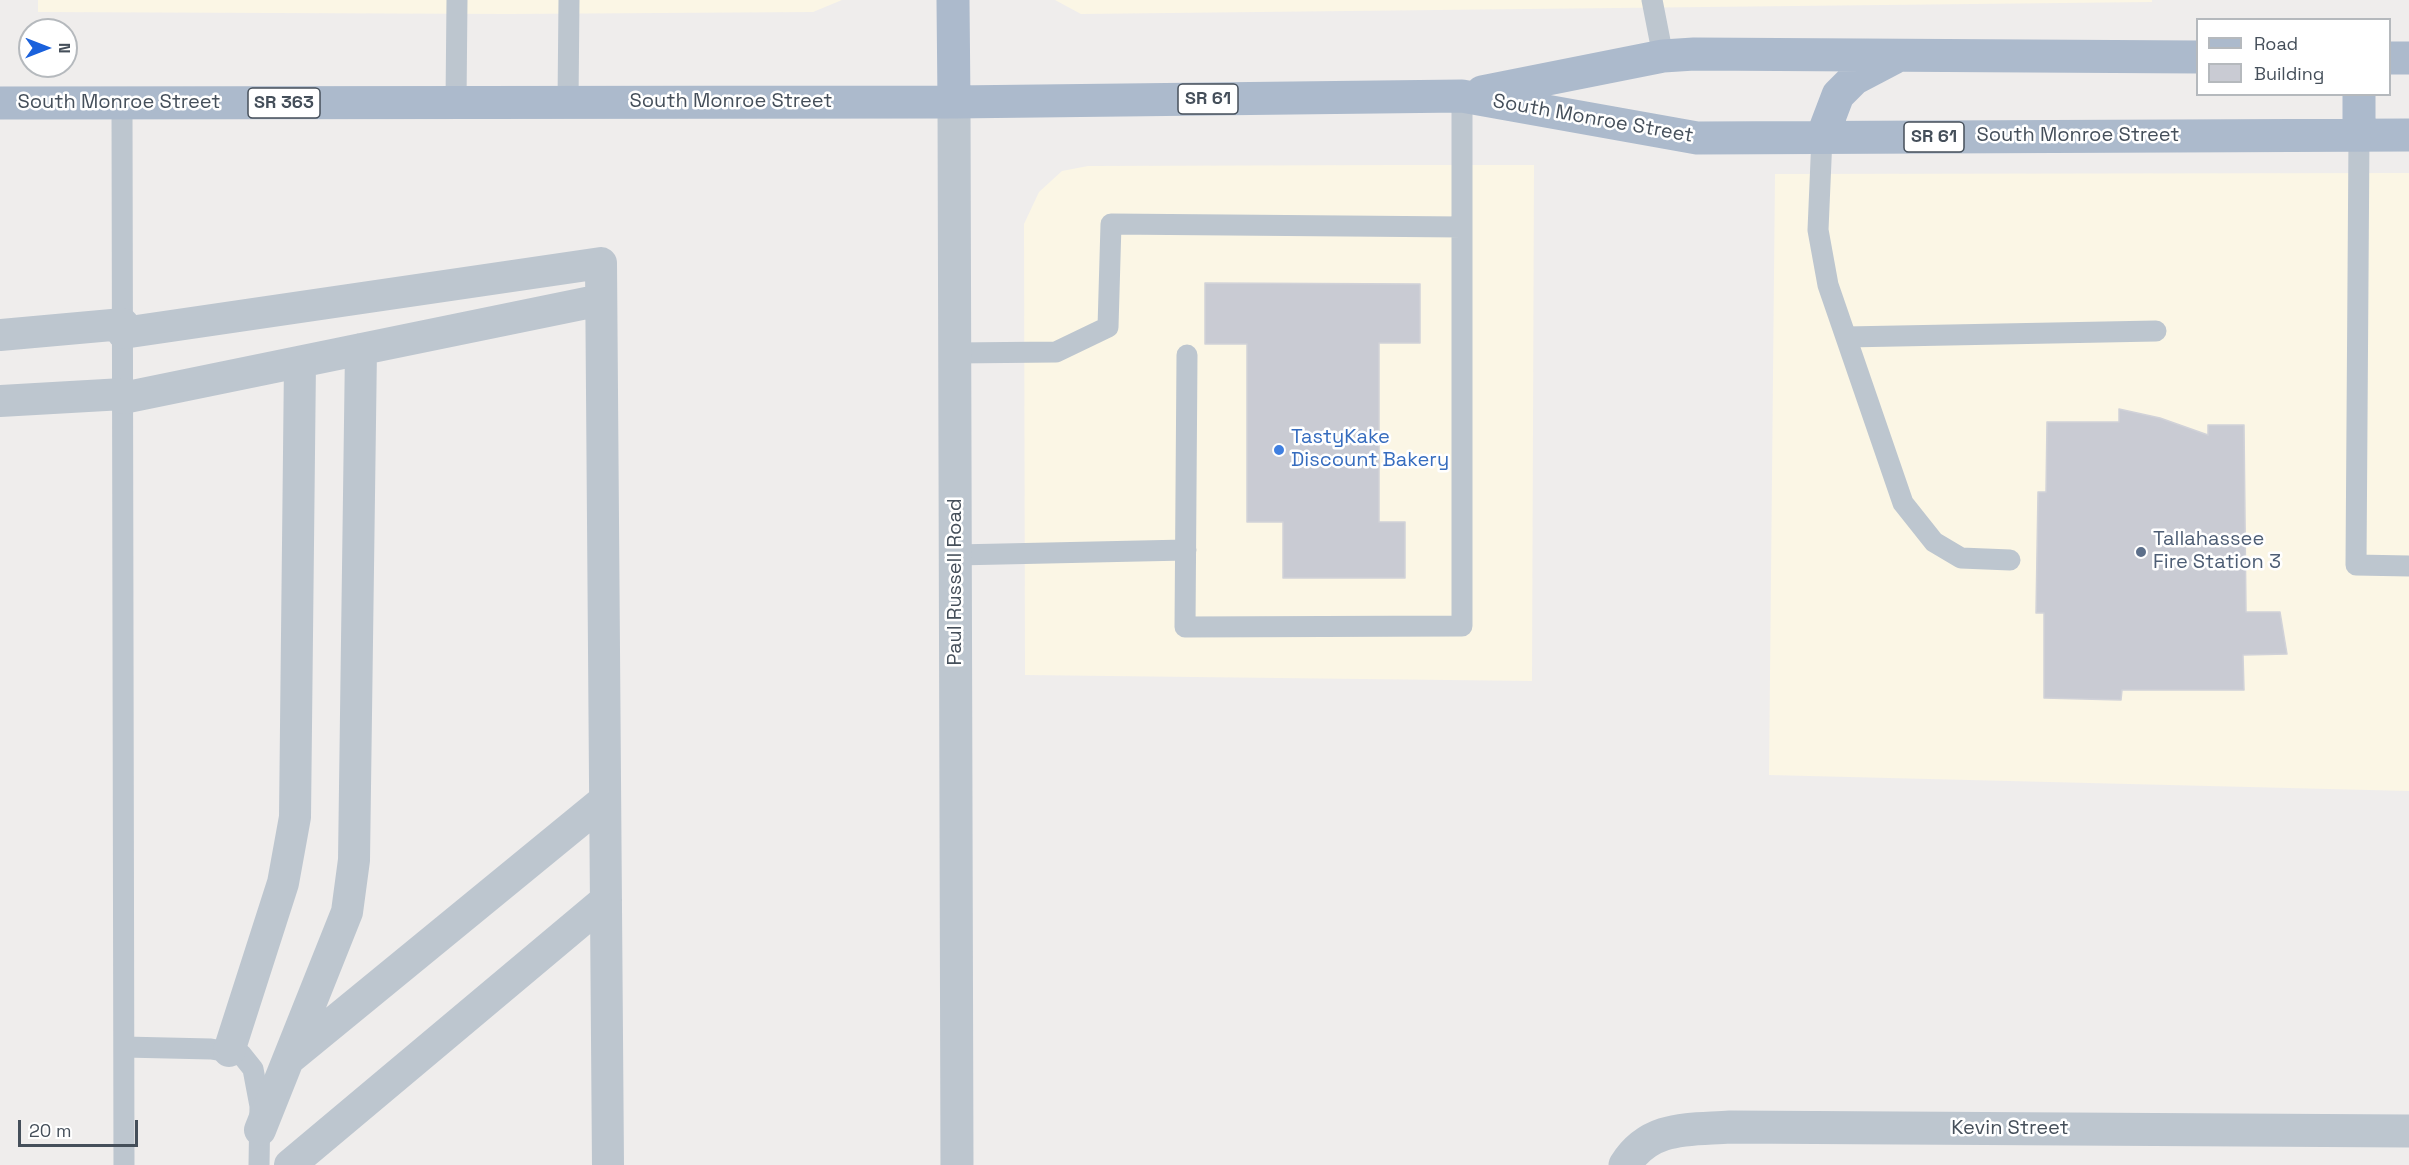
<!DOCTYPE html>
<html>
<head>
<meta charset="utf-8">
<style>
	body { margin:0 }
	#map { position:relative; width:2409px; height:1165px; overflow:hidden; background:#efedec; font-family:"Space Grotesk",sans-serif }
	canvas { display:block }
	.legend { position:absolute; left:2196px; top:18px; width:195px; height:78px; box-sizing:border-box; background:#fff; border:2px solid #b5b9bd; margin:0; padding:8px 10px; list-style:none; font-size:18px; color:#454f5a }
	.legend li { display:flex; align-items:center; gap:12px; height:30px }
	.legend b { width:30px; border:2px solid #b5b9bd }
	.north { position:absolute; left:18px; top:18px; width:60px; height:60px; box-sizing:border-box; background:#fff; border:2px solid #b5b9bd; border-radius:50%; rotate:90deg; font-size:16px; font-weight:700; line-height:24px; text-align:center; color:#454f5a }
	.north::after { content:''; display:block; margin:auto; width:21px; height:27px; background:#1a61dc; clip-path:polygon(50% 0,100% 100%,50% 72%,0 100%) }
	.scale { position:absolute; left:18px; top:1120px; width:120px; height:27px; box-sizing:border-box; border:3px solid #454f5a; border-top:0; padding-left:8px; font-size:18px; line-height:21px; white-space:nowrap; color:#454f5a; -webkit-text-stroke:4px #fff; paint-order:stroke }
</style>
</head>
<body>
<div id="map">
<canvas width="2409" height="1165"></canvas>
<ul class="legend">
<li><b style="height:8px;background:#acbacc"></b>Road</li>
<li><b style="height:16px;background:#c9cbd3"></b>Building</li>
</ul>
<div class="north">N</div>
<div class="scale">20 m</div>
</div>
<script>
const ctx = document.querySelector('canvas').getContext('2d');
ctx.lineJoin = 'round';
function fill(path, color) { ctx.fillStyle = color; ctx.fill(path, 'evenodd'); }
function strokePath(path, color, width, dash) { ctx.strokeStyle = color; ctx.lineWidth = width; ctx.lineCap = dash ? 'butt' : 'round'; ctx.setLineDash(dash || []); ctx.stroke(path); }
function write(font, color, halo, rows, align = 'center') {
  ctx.font = font + ' "Space Grotesk",sans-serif'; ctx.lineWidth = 5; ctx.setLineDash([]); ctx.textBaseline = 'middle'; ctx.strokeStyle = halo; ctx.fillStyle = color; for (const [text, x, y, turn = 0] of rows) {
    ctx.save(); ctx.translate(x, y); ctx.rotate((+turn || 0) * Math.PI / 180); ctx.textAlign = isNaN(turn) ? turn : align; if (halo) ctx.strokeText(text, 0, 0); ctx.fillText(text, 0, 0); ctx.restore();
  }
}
fill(new Path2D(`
	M38,0H842L813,12L508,14L38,12Z
	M1055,0H2152V2L1081,14Z
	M1399,165H1534L1532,681L1025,675L1024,224L1039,192L1062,171L1088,166Z
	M2409,173V791L1769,775L1775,174Z`), '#fbf6e5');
const building = new Path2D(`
	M1205,283L1420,284V343H1379V522H1405V578H1283V522H1247V344H1205Z
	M2119,409L2160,418L2208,435V425H2244L2246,612H2280L2287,654L2243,655L2244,690H2122L2121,700L2044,698V613H2036L2038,492H2046L2047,422H2119Z`);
fill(building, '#c9cbd3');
strokePath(building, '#d1d2d8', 1.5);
strokePath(new Path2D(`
	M1652,0L1663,56
	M122,103L124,1165
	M456,103L457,0
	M568,103L569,0
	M2359,135L2356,565L2409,566
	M1822,137L1818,230L1828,285L1903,503L1934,542L1961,558L2010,560
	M1846,337L2156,331
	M955,353L1056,352L1108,327L1111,224L1462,227
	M1187,355L1185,627L1462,626V96
	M956,555L1186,550
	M124,1047L211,1049L241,1054L253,1069L260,1106L259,1165`), '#bdc6cf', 21);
strokePath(new Path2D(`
	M123,333L601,263L608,1165
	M0,335L123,324
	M123,398L601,300
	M0,401L123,394
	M229,1051L283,883L295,817L300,362
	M290,1058L605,800
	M260,1130L347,912L354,860L361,349
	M290,1165L606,900`), '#bdc6cf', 32);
strokePath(new Path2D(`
	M1625,1165C1650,1125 1689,1130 1730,1127L2409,1131`), '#bdc6cf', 33);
strokePath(new Path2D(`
	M954,102L957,1165`), '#bdc6cf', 33);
strokePath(new Path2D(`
	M953,0L954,102
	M2390,58H2409
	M1482,92L1663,56L1694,54L2198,57
	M0,103L954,102L1462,96L1697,138L2409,135
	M2359,135V94
	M1822,137L1838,95L1854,79L1894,58`), '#acbacc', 33);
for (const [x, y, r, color] of [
	[1279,450,6,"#3f7fe0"],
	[2141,552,6,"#5c6f8a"]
]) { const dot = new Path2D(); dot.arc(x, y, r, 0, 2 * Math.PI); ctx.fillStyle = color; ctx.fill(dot); strokePath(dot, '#fff', 2); }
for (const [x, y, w] of [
	[1208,99,60],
	[284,103,72],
	[1934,137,60]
]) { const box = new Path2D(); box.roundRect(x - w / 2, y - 15, w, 30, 4.5); ctx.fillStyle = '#fff'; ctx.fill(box); strokePath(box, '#454f5a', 1.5); }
write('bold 18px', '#454f5a', null, [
	["SR 61",1208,99],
	["SR 363",284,103],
	["SR 61",1934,137]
]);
write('20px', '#454f5a', '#fff', [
	["South Monroe Street",731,102],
	["South Monroe Street",119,103],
	["South Monroe Street",1593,119,10],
	["South Monroe Street",2078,136],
	["Paul Russell Road",956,582,-90],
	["Kevin Street",2010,1129]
]);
write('20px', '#366cbe', '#fff', [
	["TastyKake",1291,438],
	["Discount Bakery",1291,461]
], 'left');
write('20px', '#4e5e75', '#fff', [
	["Tallahassee",2153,540],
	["Fire Station 3",2153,563]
], 'left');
</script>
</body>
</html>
